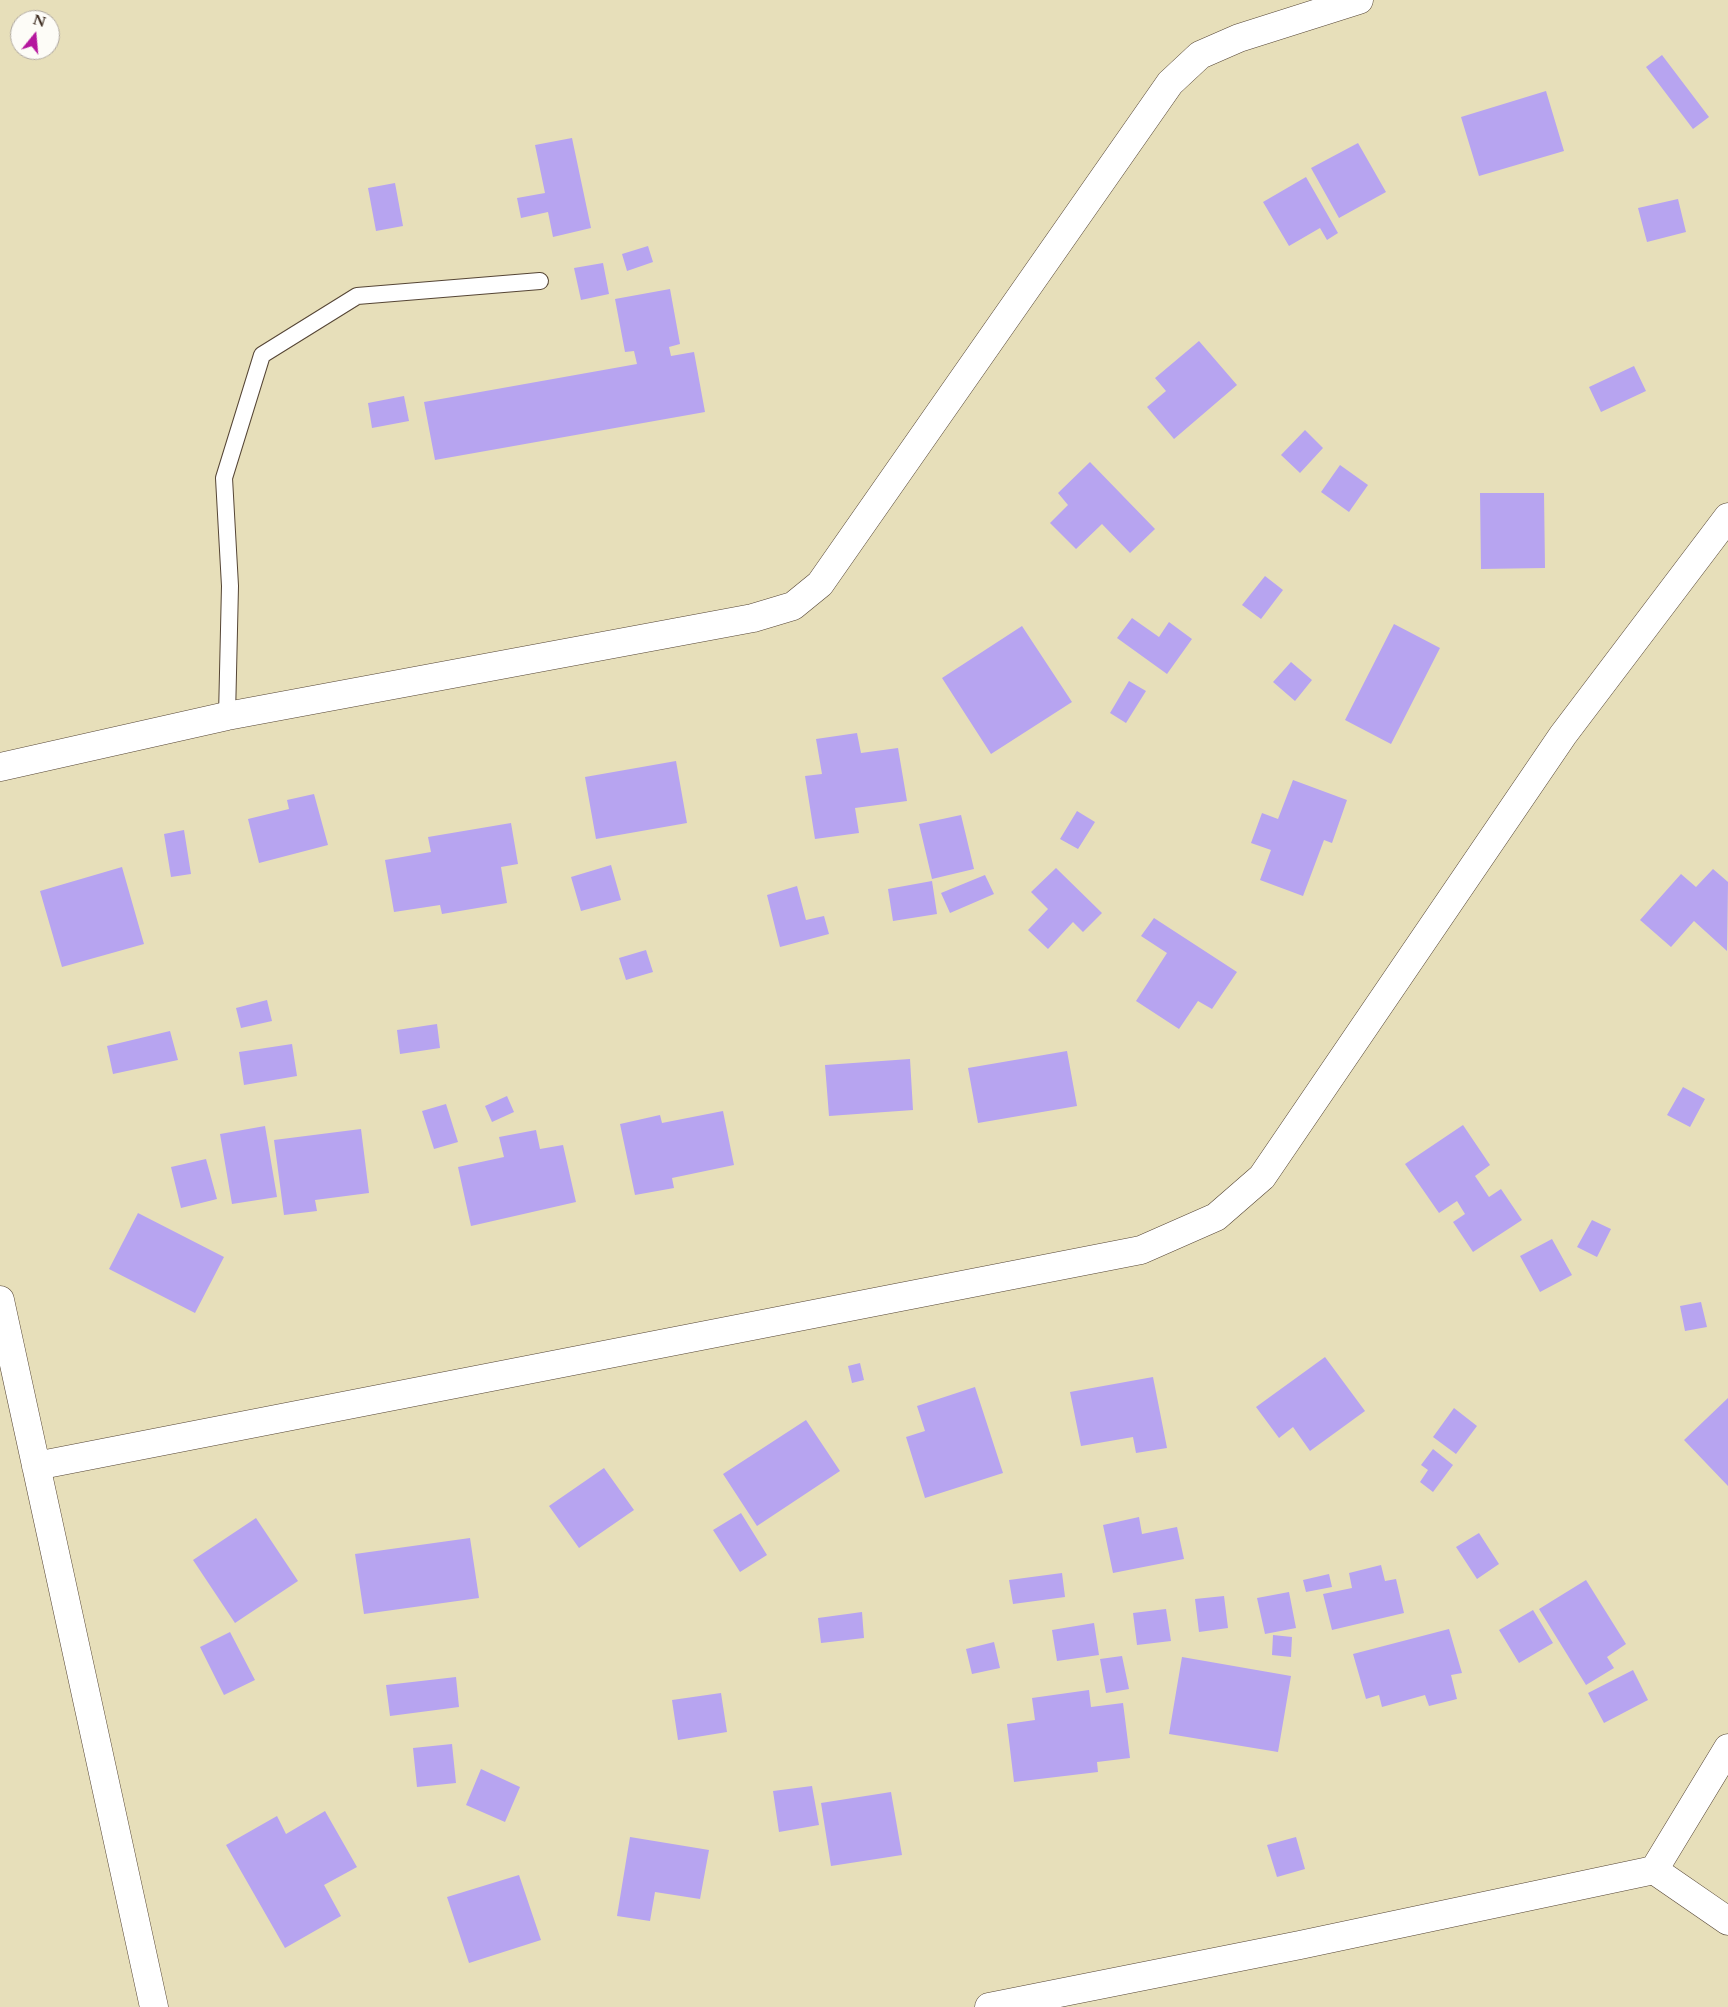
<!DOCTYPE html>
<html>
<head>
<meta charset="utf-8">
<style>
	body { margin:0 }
	#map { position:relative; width:1728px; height:2007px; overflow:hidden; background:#e7dfba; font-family:Cardo,serif }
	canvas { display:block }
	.north { position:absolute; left:10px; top:10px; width:50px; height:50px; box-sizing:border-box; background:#fdfcf7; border:1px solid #afa8a0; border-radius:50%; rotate:17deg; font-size:14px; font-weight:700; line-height:20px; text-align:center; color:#3b2a1e }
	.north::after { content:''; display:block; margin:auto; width:18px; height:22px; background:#b5179e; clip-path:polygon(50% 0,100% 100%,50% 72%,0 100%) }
</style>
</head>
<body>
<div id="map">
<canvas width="1728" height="2007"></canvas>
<div class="north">N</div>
</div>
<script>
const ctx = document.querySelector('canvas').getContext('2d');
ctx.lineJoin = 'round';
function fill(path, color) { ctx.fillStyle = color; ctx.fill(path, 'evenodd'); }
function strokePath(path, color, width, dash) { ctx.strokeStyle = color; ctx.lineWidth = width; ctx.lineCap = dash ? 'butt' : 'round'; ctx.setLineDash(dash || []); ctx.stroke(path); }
fill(new Path2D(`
	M1662,55L1709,117L1693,129L1646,67Z
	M1546,91L1564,151L1479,176L1461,117Z
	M572,138L591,228L553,237L548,212L521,218L517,198L545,193L535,145Z
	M1358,143L1386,192L1339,218L1311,168Z
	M1306,177L1338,233L1327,240L1320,228L1289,246L1263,202Z
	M395,183L403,226L376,231L368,188Z
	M1678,199L1686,232L1647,242L1638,208Z
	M648,246L653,262L627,271L622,254Z
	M603,263L609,294L581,300L574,268Z
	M670,289L680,344L669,347L671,356L694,352L705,412L435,460L424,402L637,364L634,351L625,352L615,299Z
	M1199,341L1237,385L1174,439L1147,407L1166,391L1155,378Z
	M1634,366L1646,391L1601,412L1589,387Z
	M404,396L409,421L372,428L368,403Z
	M1305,430L1323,448L1300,473L1281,455Z
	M1090,462L1155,529L1130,553L1102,524L1076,549L1050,523L1068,505L1058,493Z
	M1340,465L1368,485L1349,512L1321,492Z
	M1480,493H1544L1545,568L1481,569Z
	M1265,576L1283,590L1261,619L1242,605Z
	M1132,618L1159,637L1169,622L1192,639L1167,674L1117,638Z
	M1394,624L1440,648L1391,744L1345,720Z
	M1022,626L1072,702L991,754L942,678Z
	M1291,662L1312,680L1295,701L1273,682Z
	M1129,681L1146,691L1126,723L1110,713Z
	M857,733L861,753L898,748L907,801L855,808L859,833L815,839L805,776L822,774L816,739Z
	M676,761L687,823L596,839L585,777Z
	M1293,780L1347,800L1332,843L1324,840L1303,896L1260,880L1271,850L1251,843L1262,813L1278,819Z
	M314,794L328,845L259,863L248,819L289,809L287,800Z
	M1077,811L1095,822L1078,849L1060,839Z
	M961,815L974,869L932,879L919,824Z
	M511,823L518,864L501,867L507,903L442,914L440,905L394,912L385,860L431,852L428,837Z
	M184,830L191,874L171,877L164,834Z
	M611,865L621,900L581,911L571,877Z
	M122,867L144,944L62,967L40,891Z
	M1056,868L1102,913L1083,932L1073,922L1048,949L1028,930L1048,909L1031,892Z
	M1713,869L1728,882L1727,951L1694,921L1671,947L1640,920L1681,874L1696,887Z
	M985,875L994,894L950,913L941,893Z
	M932,881L937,914L893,921L888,889Z
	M797,886L806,920L824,916L829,934L780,947L767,895Z
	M1154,918L1237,972L1212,1009L1198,1001L1179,1029L1136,1001L1167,953L1141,936Z
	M646,950L653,972L626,980L619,958Z
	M267,1000L272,1021L241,1028L236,1008Z
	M437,1024L440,1048L400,1054L397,1030Z
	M170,1031L178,1060L113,1074L107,1046Z
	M292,1044L297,1076L244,1085L239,1052Z
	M1067,1051L1077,1106L978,1123L968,1068Z
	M910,1059L913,1110L829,1116L825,1065Z
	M1683,1087L1705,1099L1690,1127L1667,1115Z
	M507,1096L514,1112L492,1122L485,1106Z
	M446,1104L458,1142L434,1149L422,1111Z
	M723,1111L734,1165L672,1178L674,1188L635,1195L620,1124L660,1115L662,1123Z
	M1463,1125L1490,1165L1475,1176L1489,1197L1501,1189L1522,1220L1473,1252L1453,1222L1465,1214L1457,1201L1439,1213L1405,1164Z
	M265,1126L277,1197L232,1204L220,1134Z
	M361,1129L369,1193L315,1200L317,1211L284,1215L274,1140Z
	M536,1130L540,1149L563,1145L576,1202L471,1226L458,1167L504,1157L499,1137Z
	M206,1159L217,1199L181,1208L171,1167Z
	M138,1213L224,1257L195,1313L109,1269Z
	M1592,1220L1611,1229L1597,1257L1577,1247Z
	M1552,1239L1572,1275L1540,1292L1520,1256Z
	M1701,1302L1707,1327L1685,1331L1680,1306Z
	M1325,1357L1365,1411L1310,1451L1293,1427L1279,1438L1256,1407Z
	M860,1363L864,1380L852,1383L848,1366Z
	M1153,1377L1167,1448L1136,1453L1133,1437L1081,1446L1070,1392Z
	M975,1387L1003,1473L925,1498L906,1437L925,1431L917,1406Z
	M1728,1398V1486L1684,1440Z
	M1454,1408L1477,1426L1456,1454L1433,1437Z
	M806,1420L840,1471L757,1526L723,1474Z
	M1433,1449L1453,1465L1433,1492L1420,1482L1428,1470L1421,1465Z
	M604,1468L634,1510L579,1548L549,1506Z
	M741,1513L767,1555L740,1572L713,1530Z
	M1139,1517L1142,1534L1177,1527L1184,1559L1113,1573L1103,1525Z
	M256,1518L298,1581L235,1623L193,1560Z
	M1479,1533L1499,1564L1477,1579L1456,1547Z
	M470,1538L479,1598L364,1614L355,1554Z
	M1381,1565L1385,1581L1396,1579L1404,1613L1332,1630L1323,1594L1352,1588L1349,1573Z
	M1062,1573L1065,1597L1013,1604L1009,1580Z
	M1329,1574L1332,1587L1306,1592L1303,1580Z
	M1586,1580L1626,1644L1607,1657L1614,1668L1586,1685L1539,1609Z
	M1289,1592L1296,1628L1265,1634L1257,1598Z
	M1224,1596L1228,1628L1199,1632L1195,1599Z
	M1166,1609L1171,1641L1137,1645L1133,1613Z
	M1533,1610L1553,1643L1519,1663L1499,1630Z
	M862,1612L864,1638L821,1643L818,1618Z
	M1094,1623L1099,1655L1057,1661L1052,1630Z
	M1449,1629L1462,1673L1451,1675L1457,1699L1429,1706L1425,1695L1382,1707L1379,1695L1366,1699L1353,1654Z
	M230,1632L255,1680L224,1695L200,1647Z
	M1273,1635L1292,1637L1291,1657L1272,1655Z
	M994,1642L1000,1668L972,1674L966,1649Z
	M1122,1656L1129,1689L1106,1693L1100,1659Z
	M1182,1657L1291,1676L1278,1752L1169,1734Z
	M1633,1670L1648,1700L1604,1723L1588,1693Z
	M456,1677L459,1707L390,1716L386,1685Z
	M1089,1690L1091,1707L1123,1703L1130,1758L1097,1762L1098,1772L1014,1782L1007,1724L1035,1720L1032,1698Z
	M721,1693L727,1732L678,1740L672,1700Z
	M452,1744L456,1783L417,1787L413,1748Z
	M481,1769L520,1787L505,1822L466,1805Z
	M812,1786L819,1825L779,1832L773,1791Z
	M891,1792L902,1855L831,1866L821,1803Z
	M325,1811L357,1867L324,1885L341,1916L285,1948L226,1845L277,1816L286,1834Z
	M630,1837L709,1850L700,1899L655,1892L650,1921L617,1916Z
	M1296,1837L1305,1869L1277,1877L1267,1845Z
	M519,1875L541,1940L469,1963L447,1897Z`), '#b7a4f0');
const service = new Path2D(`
	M227,716L230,586L224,478L262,355L357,296L540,281`);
const minor = new Path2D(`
	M0,767L227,716L753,618L793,606L820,584L1170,83L1200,55L1239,38L1359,0
	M0,1300L154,2007
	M36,1466L1141,1250L1216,1217L1262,1177L1563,735L1728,517
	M1654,1870L1728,1921
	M989,2007L1300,1945L1654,1870L1728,1748`);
strokePath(service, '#554535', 18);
strokePath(minor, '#554535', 29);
strokePath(service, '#fff', 16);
strokePath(minor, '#fff', 28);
</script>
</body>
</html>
